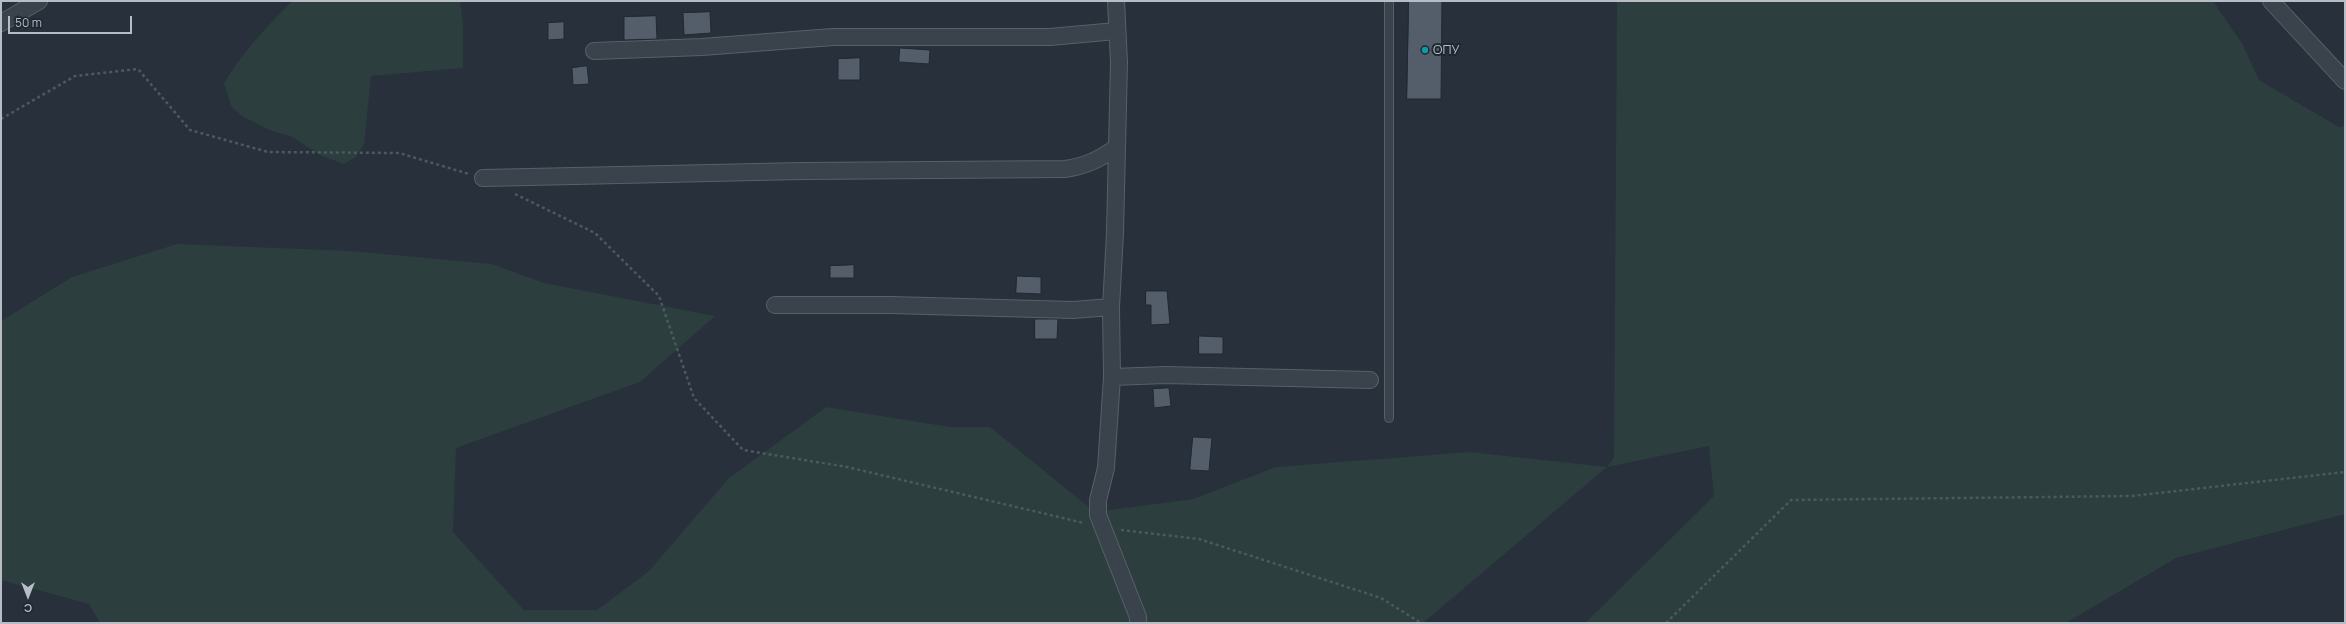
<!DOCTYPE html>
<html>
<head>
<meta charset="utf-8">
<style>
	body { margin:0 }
	#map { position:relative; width:2346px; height:624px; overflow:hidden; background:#27303b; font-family:Manrope,sans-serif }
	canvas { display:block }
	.frame { position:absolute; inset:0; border:2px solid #b6bdc6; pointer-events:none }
	.north { position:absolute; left:8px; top:576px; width:40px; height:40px; -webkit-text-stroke:3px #1f2730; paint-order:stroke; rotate:180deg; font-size:11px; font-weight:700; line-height:16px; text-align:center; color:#b6bdc6 }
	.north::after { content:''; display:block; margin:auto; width:14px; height:18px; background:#b6bdc6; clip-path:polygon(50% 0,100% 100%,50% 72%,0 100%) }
	.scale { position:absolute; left:8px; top:16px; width:124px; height:18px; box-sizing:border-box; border:2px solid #b6bdc6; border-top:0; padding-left:5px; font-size:12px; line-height:14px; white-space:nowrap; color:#b6bdc6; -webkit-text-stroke:3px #1f2730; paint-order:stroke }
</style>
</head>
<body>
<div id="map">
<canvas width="2346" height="624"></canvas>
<div class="frame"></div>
<div class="north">С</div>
<div class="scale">50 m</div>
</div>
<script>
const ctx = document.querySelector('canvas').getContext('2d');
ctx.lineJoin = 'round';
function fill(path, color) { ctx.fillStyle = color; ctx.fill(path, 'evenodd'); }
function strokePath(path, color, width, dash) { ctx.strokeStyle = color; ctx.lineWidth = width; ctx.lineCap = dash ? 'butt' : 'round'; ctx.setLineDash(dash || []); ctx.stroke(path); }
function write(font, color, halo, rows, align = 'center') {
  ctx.font = font + ' Manrope,sans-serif'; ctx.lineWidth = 4; ctx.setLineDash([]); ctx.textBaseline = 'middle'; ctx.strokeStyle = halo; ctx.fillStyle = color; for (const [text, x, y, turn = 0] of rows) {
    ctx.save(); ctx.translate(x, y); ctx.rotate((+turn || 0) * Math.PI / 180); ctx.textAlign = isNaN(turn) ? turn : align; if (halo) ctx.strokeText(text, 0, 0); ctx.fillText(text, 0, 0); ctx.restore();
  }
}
fill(new Path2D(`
	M292,1H460L463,25V68L371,76L364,144L356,157L344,164L322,156L292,137L267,129L242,116L231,106L224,83C242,53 267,26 292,1Z
	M1617,1H2213L2243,45L2259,80L2339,127L2345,126V514L2176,558L2066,623H1585L1714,496L1709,446L1607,467L1423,623H100L89,604L1,580V321L72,277L177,244L351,251L492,264L544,283L715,316L640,382L456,448L453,532L524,610H597L649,571L728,479L826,407L950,427H990L1095,512L1193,499L1276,467L1470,452L1607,467L1614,458Z`), '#2c3e3e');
const building = new Path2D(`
	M1409,1H1442L1441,99H1407Z
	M710,12L711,33L684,35L683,13Z
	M656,16L657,39L624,40V17Z
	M564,22V39L548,40V23Z
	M900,48L930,50L929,64L899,62Z
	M860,58V80H838V59Z
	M587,66L589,84L573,85L572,68Z
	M854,265V278H830V266Z
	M1017,276L1041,277V294L1016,293Z
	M1146,291H1167L1170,324L1151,325V305H1146Z
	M1035,319H1058L1057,339H1035Z
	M1199,336L1223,337V354H1199Z
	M1169,388L1171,406L1154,408L1153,389Z
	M1193,437L1212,438L1209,471L1190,470Z`);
fill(building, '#545e6a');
strokePath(building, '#212932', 1);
const lane = new Path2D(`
	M1389,1V418`);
const street = new Path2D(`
	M1116,1L1119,62L1115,233L1111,307L1112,377L1106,468L1098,500V515L1138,617V623
	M2271,1L2345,81
	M1,23L39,1
	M594,51L702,47L833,37H1050L1116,31
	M483,178L802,171L1065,169C1086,166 1100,159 1117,147
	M775,305H891L1073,310L1111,307
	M1112,377L1166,375L1370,380`);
strokePath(lane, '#586069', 10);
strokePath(street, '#586069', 18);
strokePath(new Path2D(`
	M1,119L75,76L138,69L190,130L268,152L399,153L469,174
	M515,194L595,233L659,296L694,398L743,450L847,467L1084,523
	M1121,530L1199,539L1381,598L1421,623
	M1666,623L1791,500L2132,496L2345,472`), '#4a5b5d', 2.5, [3, 3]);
strokePath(lane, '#3a424b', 8);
strokePath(street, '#3a424b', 16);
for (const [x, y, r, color] of [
	[1425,50,4,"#0f9aa8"]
]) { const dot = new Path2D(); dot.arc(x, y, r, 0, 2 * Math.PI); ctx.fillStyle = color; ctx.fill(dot); strokePath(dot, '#1f2730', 1.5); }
write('13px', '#b6bdc6', '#1f2730', [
	["ОПУ",1433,50]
], 'left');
</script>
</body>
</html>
